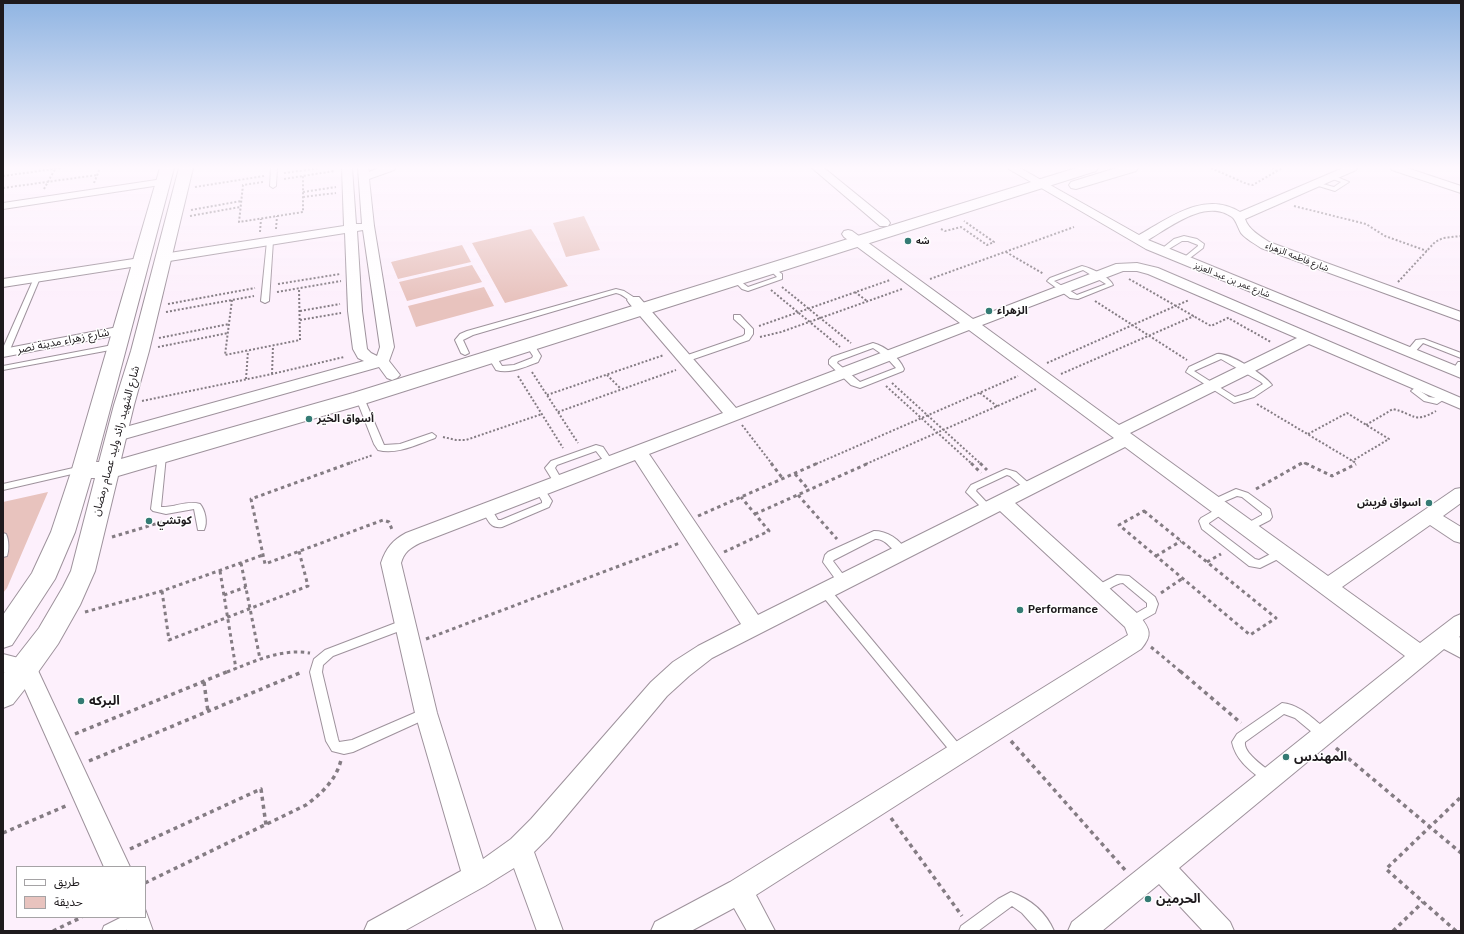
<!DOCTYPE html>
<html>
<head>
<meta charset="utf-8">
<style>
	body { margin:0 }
	#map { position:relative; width:1464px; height:934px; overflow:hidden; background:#fdf0fc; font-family:Inter,"Noto Sans Arabic",sans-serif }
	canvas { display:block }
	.frame { position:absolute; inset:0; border:4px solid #1e1a1d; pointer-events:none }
	.legend { position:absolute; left:16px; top:866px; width:130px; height:52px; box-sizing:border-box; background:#fff; border:1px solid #a5a3a5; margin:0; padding:5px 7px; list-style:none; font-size:12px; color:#1e1a1d }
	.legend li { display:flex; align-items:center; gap:8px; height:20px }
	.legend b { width:20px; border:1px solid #a5a3a5 }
</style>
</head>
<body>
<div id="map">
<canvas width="1464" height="934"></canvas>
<div class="frame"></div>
<ul class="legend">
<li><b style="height:5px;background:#fff"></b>طريق</li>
<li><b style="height:11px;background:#e8c3be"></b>حديقة</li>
</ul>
</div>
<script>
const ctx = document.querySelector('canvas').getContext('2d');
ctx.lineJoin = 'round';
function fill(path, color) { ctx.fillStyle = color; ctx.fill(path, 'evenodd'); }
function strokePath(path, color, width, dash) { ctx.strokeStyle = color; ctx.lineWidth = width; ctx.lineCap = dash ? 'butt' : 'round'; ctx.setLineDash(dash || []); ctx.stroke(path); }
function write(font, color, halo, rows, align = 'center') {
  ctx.font = font + ' Inter,"Noto Sans Arabic",sans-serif'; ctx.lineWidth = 3; ctx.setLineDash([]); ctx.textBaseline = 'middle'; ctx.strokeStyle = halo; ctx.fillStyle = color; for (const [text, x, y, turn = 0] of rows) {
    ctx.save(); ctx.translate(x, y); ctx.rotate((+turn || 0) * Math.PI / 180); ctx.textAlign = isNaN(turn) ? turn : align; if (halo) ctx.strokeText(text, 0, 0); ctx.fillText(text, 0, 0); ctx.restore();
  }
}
fill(new Path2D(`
	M584,216L600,250L566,257L553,223Z
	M531,229L568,286L505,303L472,243Z
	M462,245L471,262L398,279L391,262Z
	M472,265L482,282L407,301L399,282Z
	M484,287L494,306L416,327L408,306Z
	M48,492L7,588L3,593V502Z`), '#e8c3be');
const lane = new Path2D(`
	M271,168H277L276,186L273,188L270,186Z
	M1332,175L1349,182L1335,191L1312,184L1315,182L1334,187L1341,182L1330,178L1329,177Z
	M1184,236L1197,239L1204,244L1203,248L1186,261L1184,262L1181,260L1198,246V245L1188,241H1182L1164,252L1159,251L1174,239Z
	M270,239L273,241L269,301L265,303L261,301L267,241Z
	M1082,266C1091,268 1110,277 1113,285L1078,299L1070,298L1047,281L1050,278ZM1083,270L1106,284L1077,295L1054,281Z
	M772,267L782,274V279L748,291L742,289L733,280L736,278L748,287L777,277L769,269Z
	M37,276L40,278L9,352L8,354H3V348L34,278Z
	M616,289L624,291L638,300L637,302C629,303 624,294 616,293L473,335L463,340L469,353L465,355L461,353L455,340L460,334L467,331Z
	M734,315H740L753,329V334L749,340L688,361H682L681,359L682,357L743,336L745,334V329L734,319Z
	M1424,339L1461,353V358L1423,343L1413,354H1407L1406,352L1416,340Z
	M527,343H533L541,356L538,362C525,367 510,374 496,370L488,357L492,355H495L502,366L514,365L532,358L533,356L526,345Z
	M873,343C885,346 899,357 904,369L903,371L860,388L851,385L829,364V360L832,357ZM873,348L886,357L896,368L860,382L837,363L838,361Z
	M118,344L122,346L121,348L3,370V366Z
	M1217,354C1229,352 1265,375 1272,385L1254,397L1234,403L1186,372L1189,367ZM1221,359L1261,382L1263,384L1248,393L1235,397L1194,371Z
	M1458,362H1461V370L1459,373H1453L1452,371Z
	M1421,383L1425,386L1420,391L1429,397L1436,398L1445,393L1449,396L1437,404L1424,401L1411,391Z
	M360,395L364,398L384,445L400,444L432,433L436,436L435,438C418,444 397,455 378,450L374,444L356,398Z
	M596,445L603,447L613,462L612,464H606L596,451L557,465L555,468L563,482L561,484H555L545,468L551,461Z
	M162,453L166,456L161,507C174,508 187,500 200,504C205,510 208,522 204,530H198L194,509L166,514L153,511L151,509L158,456Z
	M82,466L85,467L87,469L85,471L3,490V484Z
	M1006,469L1016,472L1033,487L1031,489H1025L1010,476L1007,475L977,489L976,491L992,508L990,510H984L966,492L971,485Z
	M540,486L543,487L552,501L549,507L502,527C490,529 487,519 482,509L484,507H490L498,520H501L542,503V501L535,489L537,487Z
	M1236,489L1248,493L1270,509L1272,517L1270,520L1247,532L1244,531L1242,528L1244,525L1262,515V513L1242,497L1237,496L1216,505H1210L1208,503L1210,501Z
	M1222,506L1225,508L1227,510L1225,512L1209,523V524L1255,559L1259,560L1280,549L1284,550L1285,553L1284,556L1260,568L1249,566L1202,529L1199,521L1201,518Z
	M874,531C887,531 900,539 906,551L905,554C893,557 889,538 875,539L834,560L833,561L848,581L847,584L843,585L839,584L823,562L825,555L828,552Z
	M3,533L6,534C9,540 9,551 7,556L3,557Z
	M1117,575L1129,576L1155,597L1158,604L1155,613L1132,626L1128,624L1127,621L1128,618L1147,607V603L1123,583C1113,583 1105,596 1094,593L1093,590L1094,587Z
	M824,586L828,587L963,749L965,753L963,757L959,759L955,757L820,593L819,590L820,587Z
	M406,619L410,621L411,624L410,627L333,656L323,665L322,672L338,739L339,742L352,740L426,708L430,709L432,713L430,717L353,752L344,754L332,751L326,741L310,672L314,659L325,650Z
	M1282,703C1301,705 1313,719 1327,730L1329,734L1327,738L1323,740L1319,738L1295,718L1284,714L1245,742C1243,753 1265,767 1273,774L1275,778L1273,782L1269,784L1265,782C1251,771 1236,761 1232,742L1237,734Z
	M1011,892C1030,899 1046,912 1054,931H1038L1022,913L1012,906L978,931H959L961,926L998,899Z
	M122,917L142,918L140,923L124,931H102L104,926Z`);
const street = new Path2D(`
	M342,168H352L356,224H362L358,168H368L369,172L379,168H395L394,170L369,179L374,226L394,347L389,361L400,375L397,378L392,380L387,378L379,367L117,441L111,439L109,435L111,431L364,361L358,358L353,349L348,311L345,233L163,262L159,261L157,258L159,255L163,254L344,226ZM363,230L380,347L377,356L371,353L367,349L362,311L357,231Z
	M812,168H824L888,220L890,223L888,226H880Z
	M1007,168H1020L1139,235C1169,218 1205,190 1240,212L1343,168H1357L1356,170L1245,219C1249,230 1260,236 1269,242L1461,312V321L1261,248C1254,243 1246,239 1241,233C1238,228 1236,220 1232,217C1206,198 1170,227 1148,240L1461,368V378L1146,249Z
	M1391,168H1407L1461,186V193L1392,170Z
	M163,179L167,180L168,182L167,184L3,209V203Z
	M848,230L852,231L973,319L1116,264L1137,263L1158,268L1461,398V409L1309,344L1130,433L1328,576L1455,489L1461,488V503L1443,516L1461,527V543L1454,541L1430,525L1342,587L1420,643L1454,617L1461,614V635L1459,637L1461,638V658L1444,649L1179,868L1230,922L1234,931H1203L1159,884L1102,931H1068L1072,922L1405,656L1125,447L1015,503L1139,615C1150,629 1153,635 1141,649L756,895L775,931H747L734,908L691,931H651L655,922L730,882L1128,635L1125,627L1000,511L712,658L689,676L667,696L549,837L534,852L563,931H537L514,868L485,886L404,931H364L368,922L461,871L415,713L381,563C386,548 393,540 406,533L723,413L629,303L627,300L629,297H639L736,408L960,323L844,237L842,234L844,231ZM1123,271H1137L1148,274L1297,338L1119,425L982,325ZM969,330L1114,438L758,615L649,454ZM635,460L741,624L698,646L673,662L651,682L531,819L511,839L483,859L437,713L401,563C404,552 410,548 420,543Z
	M140,258L144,259L146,262L144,265L3,287V279Z
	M123,326L128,327L130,330L128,333L3,357V349Z
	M3,654L34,662L130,867H104L19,676L3,672Z
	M145,909L153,931H127L122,917H145Z`);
const secondary = new Path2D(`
	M160,168H174L96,462H99L114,405L131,351L179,168H193L149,351L134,405L121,459L353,393L1076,168H1098L1096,171L367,403L118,476L95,571L80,605L58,644L36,675L13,704L3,708V674L39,628L63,587L71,571L95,478H91L75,532L55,579L12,645L3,648V615L32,573L51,532L72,469Z
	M1116,168H1138L1136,171L1076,189L1071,188L1069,185L1071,182Z`);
strokePath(lane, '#9e929c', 2);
strokePath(street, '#9e929c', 2);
strokePath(secondary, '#9e929c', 2);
strokePath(new Path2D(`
	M1211,168L1247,184L1253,185L1282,168
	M1272,168L1278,171
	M284,173L320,168
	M3,176L61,168
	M284,179L334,171
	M263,182L243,185L239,222L303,212V176
	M94,183L100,168
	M195,187L264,176
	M3,188L97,175
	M44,189L55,169
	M303,192L336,187
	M303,197L336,193
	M1294,206L1366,224L1385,236L1427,251
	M191,210L241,201
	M190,216L240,207
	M276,229L277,216
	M941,229L945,231L961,227L987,245L994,242L964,221
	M260,232L261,219
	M1006,252L1044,274
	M930,279L1074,227
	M1129,279L1211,326L1230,317
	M1398,282L1435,242L1443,238L1461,236
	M278,284L340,274
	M782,287L851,343
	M771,290L840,347
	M277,292L341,281
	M855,292L867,301
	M232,300L225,355L300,340L299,288
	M1095,301L1187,360
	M168,304L255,288
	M300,311L340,304
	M166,312L254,296
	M1230,319L1271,342
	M300,320L341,313
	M759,326L890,280
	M760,337L781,332L902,289
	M159,338L229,324
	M158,347L228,333
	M1047,363L1189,300
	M532,372L578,443
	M272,374L273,346
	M1061,374L1194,316
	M607,375L621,389
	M518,376L563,448
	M246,379L248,351
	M892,383L981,464
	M886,386L972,464
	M980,393L998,407
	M547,395L664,355
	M142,401L272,374L344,357
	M1257,404L1356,463
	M558,412L676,370
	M742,425L772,464
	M1366,425L1393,409C1415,414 1413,424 1436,411
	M1308,434L1347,413L1389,439L1352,461
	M443,437L456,440H466L542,414
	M347,464L373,455
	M816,464L1018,376
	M866,464L1036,389
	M1300,464L1303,463L1309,464`), '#847c83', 2, [2, 2]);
strokePath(new Path2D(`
	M350,463L251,499L265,564L383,520L389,522L393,532
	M771,463L783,479
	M971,463L981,473
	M980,463L987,470
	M1305,463L1332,476L1356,464
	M795,474L809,490
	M1256,489L1302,463
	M798,495L837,539
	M1144,511L1276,618L1250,635L1119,525Z
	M755,514L869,463
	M698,516L818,463
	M112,537L162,522
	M724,552L769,531L741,497
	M1156,556L1181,541
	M1207,562L1221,554
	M241,563L260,659
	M220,571L236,669
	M162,591L169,640L308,586L299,551
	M1161,593L1183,578
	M224,595L246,587
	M85,612L162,591L263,555
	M426,639L680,543
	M1151,647L1181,672
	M227,672C253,662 281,648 310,653`), '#847c83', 3, [3.5, 3.5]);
strokePath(new Path2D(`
	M1180,671L1241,723
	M204,682L208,712
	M75,734L229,671
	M1011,741L1126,871
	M1336,748L1461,853
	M89,761L302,672
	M891,818L962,916
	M3,833L68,805
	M130,849L261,789L266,825
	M145,883L306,805C322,793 336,780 341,760
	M53,931L82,917
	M1393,931L1423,902
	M1456,931L1386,869L1461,797`), '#847c83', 3.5, [4, 4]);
fill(lane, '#fff');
fill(street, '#fff');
fill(secondary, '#fff');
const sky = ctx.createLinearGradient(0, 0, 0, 299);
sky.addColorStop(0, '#8fb4e2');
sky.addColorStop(0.56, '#fef8fe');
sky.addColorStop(1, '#fef8fe00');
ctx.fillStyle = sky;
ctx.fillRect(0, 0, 1464, 299);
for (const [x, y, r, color] of [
	[908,241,4,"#347b74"],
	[989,311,4,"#347b74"],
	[309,419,4,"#347b74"],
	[1429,503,4,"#347b74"],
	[149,521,4,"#347b74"],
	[1020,610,4,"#347b74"],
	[81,701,4,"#347b74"],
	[1286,757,4,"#347b74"],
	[1148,899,4,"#347b74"]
]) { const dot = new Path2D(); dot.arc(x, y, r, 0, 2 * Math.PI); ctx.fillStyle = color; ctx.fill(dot); strokePath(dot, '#fff', 1.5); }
write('bold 9px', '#1e1a1d', '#fff', [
	["شه",916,241]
], 'left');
write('9px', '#1e1a1d', '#fff', [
	["شارع فاطمه الزهراء",1297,257,21],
	["شارع عمر بن عبد العزيز",1232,280,22]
]);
write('bold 11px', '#1e1a1d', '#fff', [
	["الزهراء",997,311],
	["أسواق الخير",317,419],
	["اسواق فريش",1421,503,"right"],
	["كوتشي",157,521],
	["Performance",1028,610]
], 'left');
write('11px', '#1e1a1d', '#fff', [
	["شارع زهراء مدينة نصر",63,341,-11],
	["شارع الشهيد رائد وليد عصام رمضان",116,441,-75]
]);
write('bold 13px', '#1e1a1d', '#fff', [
	["البركه",89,701],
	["المهندس",1294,757],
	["الحرمين",1156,899]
], 'left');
</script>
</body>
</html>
